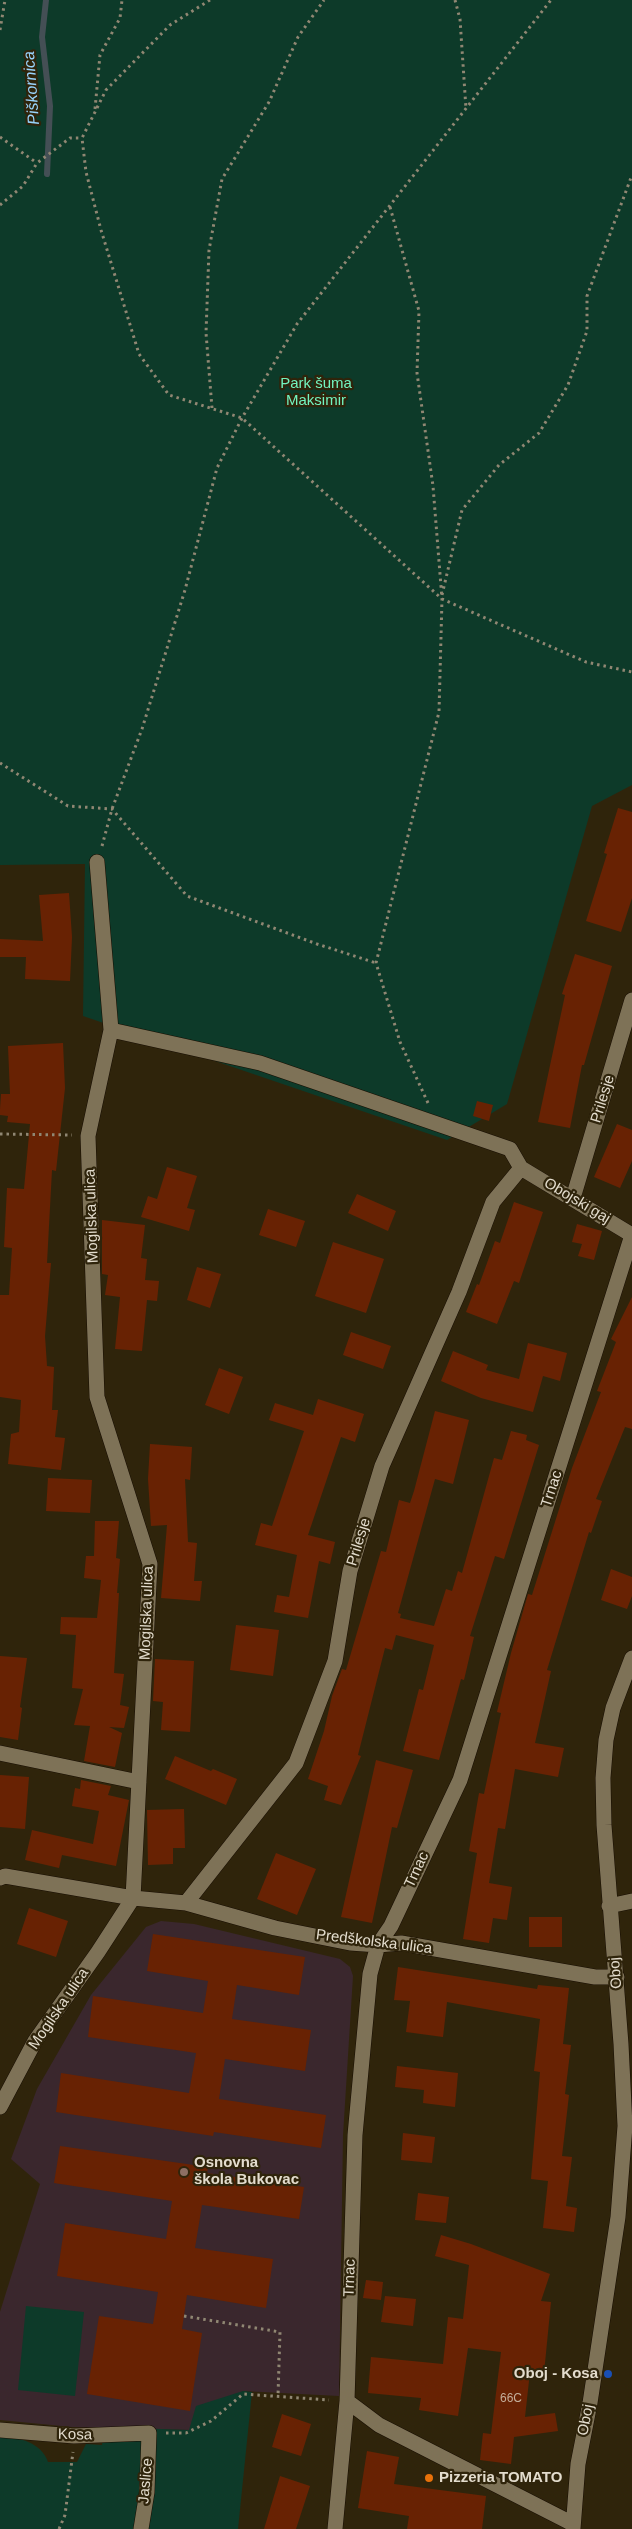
<!DOCTYPE html>
<html>
<head>
<meta charset="utf-8">
<style>
	body { margin:0 }
	canvas { display:block; background:#2f240b }
</style>
</head>
<body>
<canvas width="632" height="2529"></canvas>
<script>
const ctx = document.querySelector('canvas').getContext('2d');
ctx.lineJoin = 'round';
function fill(path, color) { ctx.fillStyle = color; ctx.fill(path, 'evenodd'); }
function strokePath(path, color, width, dash) { ctx.strokeStyle = color; ctx.lineWidth = width; ctx.lineCap = dash ? 'butt' : 'round'; ctx.setLineDash(dash || []); ctx.stroke(path); }
function write(font, color, halo, rows, align = 'center') {
  ctx.font = font + ' Arial,sans-serif'; ctx.lineWidth = 4.5; ctx.setLineDash([]); ctx.textBaseline = 'middle'; ctx.strokeStyle = halo; ctx.fillStyle = color; for (const [text, x, y, turn = 0] of rows) {
    ctx.save(); ctx.translate(x, y); ctx.rotate((+turn || 0) * Math.PI / 180); ctx.textAlign = isNaN(turn) ? turn : align; if (halo) ctx.strokeText(text, 0, 0); ctx.fillText(text, 0, 0); ctx.restore();
  }
}
fill(new Path2D(`
	M161,1921L194,1924L340,1959L350,1967L353,1976L343,2135L339,2396L243,2391L189,2430L72,2427L0,2420V2312L40,2184L11,2159L37,2089L91,1995L146,1927Z`), '#3a272d');
fill(new Path2D(`
	M0,0H632V785L592,806L507,1104L447,1140L83,1016L85,864L0,865Z
	M26,2306L84,2312L75,2396L18,2390Z
	M243,2391L252,2392L238,2529H0V2436C19,2437 42,2443 48,2462H77L86,2444L102,2445L105,2427L189,2430L196,2406Z`), '#0d3a29');
strokePath(new Path2D(`
	M46,0L42,37L50,106L47,174`), '#444f55', 6);
fill(new Path2D(`
	M618,808L632,812V898L621,932L586,921L607,854L604,853Z
	M69,893L72,937L70,981L25,979L26,957H0V939L43,941L39,895Z
	M575,954L612,966L584,1065H582L570,1128L538,1122L565,995L562,994Z
	M63,1043L65,1088L56,1171L52,1170L47,1263H51L45,1336L47,1366L54,1367L52,1410H58L55,1437L65,1438L61,1470L8,1464L11,1434L19,1432L21,1400L0,1397V1295H9L12,1248L4,1247L7,1188L24,1189L30,1124L7,1122L8,1116L0,1115V1109L1,1094H10L8,1046Z
	M477,1101L493,1105L489,1121L473,1116Z
	M617,1124L632,1130V1161L620,1188L594,1177Z
	M167,1167L197,1176L187,1208L195,1210L189,1231L141,1217L148,1196L157,1199Z
	M357,1194L396,1211L388,1231L348,1213Z
	M514,1202L543,1212L519,1283L514,1281L497,1324L466,1312L477,1284L479,1285L495,1241L500,1243Z
	M268,1209L305,1221L296,1247L259,1235Z
	M102,1220L145,1225L141,1258L147,1259L145,1280L159,1281L157,1301L147,1300L142,1351L115,1349L120,1297L105,1295L108,1275L102,1274Z
	M577,1224L602,1231L594,1260L578,1256L582,1244L572,1242Z
	M333,1242L384,1259L366,1313L315,1296Z
	M197,1267L221,1274L210,1308L187,1300Z
	M632,1297V1429L625,1427L596,1499L602,1501L591,1533L589,1532L547,1670L551,1671L535,1743L564,1748L558,1777L515,1769L505,1829L498,1828L489,1883L512,1887L507,1920L493,1918L489,1943L463,1939L477,1853L469,1851L479,1793L484,1794L501,1713L497,1712L511,1653L528,1594L532,1595L572,1468L601,1392L597,1391L616,1342L611,1339Z
	M351,1332L391,1346L383,1369L343,1355Z
	M528,1343L567,1353L560,1381L543,1376L533,1412L481,1398L441,1381L453,1351L488,1365L486,1370L519,1379Z
	M219,1368L243,1377L229,1414L205,1405Z
	M318,1399L364,1414L355,1442L341,1437L308,1535L335,1542L330,1564L319,1561L308,1618L274,1612L277,1595L289,1597L297,1555L255,1545L261,1523L272,1526L304,1431L269,1420L275,1403L313,1415Z
	M435,1411L469,1420L453,1484L435,1479L398,1613L401,1614L400,1618L434,1626L446,1589L452,1591L458,1571L462,1573L494,1458L502,1460L511,1431L527,1435L526,1440L539,1445L504,1559L495,1556L470,1636L474,1637L464,1680L461,1679L439,1760L403,1751L419,1689L423,1690L434,1645L396,1635L392,1650L385,1648L358,1755L361,1756L341,1805L324,1800L328,1786L308,1779L324,1731L332,1696L342,1669L346,1670L381,1551L386,1552L399,1500L410,1503L414,1491Z
	M150,1444L192,1447L190,1480L185,1479L188,1542L197,1543L194,1581H202L200,1601L161,1598L167,1525L151,1526L148,1479Z
	M48,1478L92,1480L90,1513L46,1511Z
	M95,1521H119L116,1558L120,1559L117,1593H119L114,1673L124,1674L120,1705L129,1707L124,1728L109,1727L122,1733L115,1767L84,1761L90,1726L74,1725L83,1689L72,1688L76,1635L60,1634L61,1617L97,1618L101,1580L84,1578L86,1556H94Z
	M611,1569L632,1577V1596L627,1609L601,1600Z
	M236,1625L279,1630L273,1676L230,1670Z
	M0,1656L27,1658L20,1707L22,1708L18,1740L0,1737Z
	M155,1659L194,1661L190,1732L161,1730L163,1702L153,1701Z
	M175,1756L211,1771L213,1769L237,1779L226,1805L165,1779Z
	M376,1760L413,1770L397,1828L392,1827L372,1923L341,1917Z
	M0,1775L29,1777L25,1829L0,1827Z
	M81,1780L111,1786L108,1795L129,1800L116,1866L62,1855L59,1868L25,1860L32,1830L93,1844L99,1811L72,1806L75,1788L80,1789Z
	M184,1809L185,1848H173V1864L148,1865L147,1810Z
	M276,1853L316,1869L297,1915L257,1899Z
	M29,1908L68,1921L56,1957L17,1944Z
	M529,1917H562V1947H529Z
	M153,1934L305,1957L299,1995L237,1985L232,2019L311,2030L305,2071L225,2059L219,2099L326,2115L321,2148L214,2132L213,2136L56,2112L61,2073L189,2093L196,2053L88,2037L93,1996L203,2013L208,1981L147,1971Z
	M398,1967L537,1989L538,1985L569,1988L563,2044L571,2045L565,2094L569,2095L562,2156L572,2157L566,2206L577,2208L574,2232L543,2228L548,2181L531,2179L540,2072L534,2071L540,2019L447,2002L443,2037L406,2032L410,2001L394,2000Z
	M397,2066L458,2073L455,2107L423,2103L424,2090L395,2087Z
	M403,2133L435,2137L432,2163L401,2160Z
	M60,2146L208,2167L207,2173L304,2187L299,2219L202,2205L195,2248L273,2259L266,2308L187,2295L182,2329L202,2333L190,2411L87,2394L99,2316L153,2324L158,2292L57,2276L65,2223L166,2239L172,2201L54,2183Z
	M418,2193L449,2197L446,2223L415,2220Z
	M441,2235L471,2244L550,2274L541,2301L551,2302L544,2373L530,2372L525,2417L555,2413L558,2431L514,2437L511,2464L480,2460L483,2433L491,2434L501,2352L468,2348L458,2416L419,2410L421,2398L368,2393L371,2357L443,2364L448,2317L463,2319L469,2265L435,2256Z
	M366,2280L383,2282L381,2300L363,2298Z
	M385,2296L416,2299L413,2326L381,2322Z
	M282,2414L311,2424L301,2456L272,2447Z
	M367,2451L399,2457L394,2484L486,2496L482,2529H407L409,2516L358,2508Z
	M280,2476L310,2486L296,2529H264Z`), '#682203');
const minor = new Path2D(`
	M111,1030L260,1063L510,1149L521,1168
	M521,1168L632,1235
	M573,1198L632,1000
	M0,1753L139,1782
	M0,1878L5,1876L133,1898L186,1903L275,1928L350,1943L378,1945L401,1943L595,1977H617
	M186,1903L296,1763L335,1661L350,1571L382,1466L459,1292L493,1202L521,1168
	M609,1906L632,1901
	M0,2107L35,2041L98,1952L133,1898L150,1564L97,1397L88,1136L111,1030L97,862
	M347,2401L379,2425L573,2524
	M0,2430L74,2436L149,2433L147,2492L141,2529
	M335,2529L347,2401L355,2135L370,1974L378,1945L391,1926L460,1780L632,1235
	M573,2529L578,2464L590,2403L618,2217L625,2126L621,2044L604,1825L603,1778L606,1740L613,1708L632,1658`);
strokePath(minor, '#170d00', 16);
strokePath(new Path2D(`
	M210,0L170,25L106,90L82,138L86,172L101,230L139,354L169,395L242,418L442,599L586,662L632,672
	M455,0L460,19L466,109
	M0,30L5,0
	M95,109L100,55L120,18L122,0
	M0,137L37,163
	M0,205L23,186L37,163L70,138H82
	M390,207L419,311L417,373L433,486L442,599L439,712L376,963L400,1042L428,1103
	M212,408L206,333L209,250L222,179L269,102L298,37L324,0
	M442,595L462,510L499,465L539,433L568,385L587,331V296L632,175
	M0,763L68,806L112,809L187,896L317,944L376,963
	M102,846L112,809L142,729L185,590L217,468L242,418L297,324L551,0
	M0,1134L72,1135
	M184,2316L280,2332L278,2396
	M166,2433H186L211,2421L243,2394L329,2400
	M59,2529L65,2515L73,2452`), '#908773', 3, [2.5, 4]);
strokePath(minor, '#7e7257', 15);
for (const [x, y, r, color] of [
	[184,2172,5,"#8d6e63"],
	[608,2374,5,"#1a4fb4"],
	[429,2478,5,"#e8710a"]
]) { const dot = new Path2D(); dot.arc(x, y, r, 0, 2 * Math.PI); ctx.fillStyle = color; ctx.fill(dot); strokePath(dot, '#2f240b', 2); }
write('12px', '#c4ae9a', null, [
	["66C",511,2399]
]);
write('15px', '#72f4c0', '#2f240b', [
	["Park šuma",316,384],
	["Maksimir",316,401]
]);
write('15px', '#e3dccd', '#2f240b', [
	["Prilesje",603,1099,-73],
	["Obojski gaj",577,1201,31],
	["Mogilska ulica",92,1216,-92],
	["Trnac",552,1489,-72],
	["Prilesje",359,1542,-73],
	["Mogilska ulica",147,1613,-88],
	["Trnac",417,1870,-65],
	["Predškolska ulica",374,1942,7],
	["Oboj",616,1973,-94],
	["Mogilska ulica",59,2009,-56],
	["Trnac",350,2278,-88],
	["Oboj",586,2420,-79],
	["Kosa",75,2435,1],
	["Jaslice",146,2481,-85]
]);
write('bold 15px', '#e3dccd', '#2f240b', [
	["Osnovna",194,2163],
	["škola Bukovac",194,2180],
	["Oboj - Kosa",598,2374,"right"],
	["Pizzeria TOMATO",439,2478]
], 'left');
write('italic 16px', '#98d3fb', '#2f240b', [
	["Piškornica",32,88,-94]
]);
</script>
</body>
</html>
